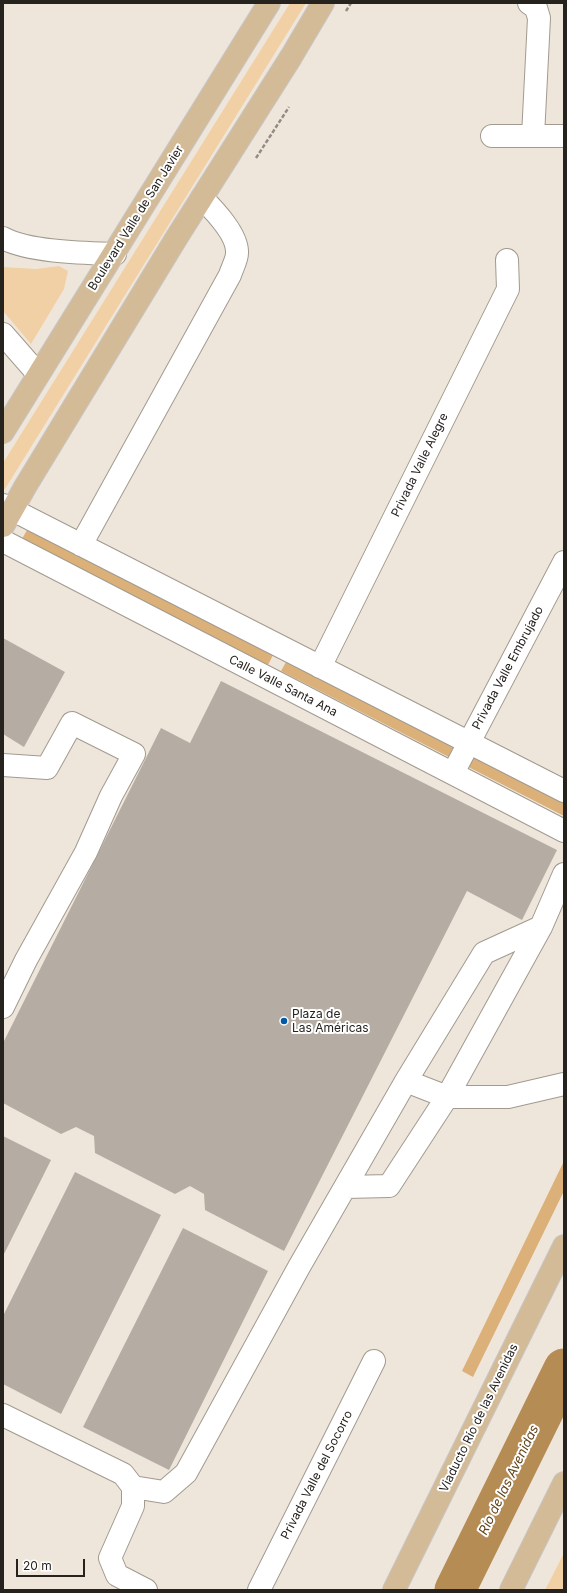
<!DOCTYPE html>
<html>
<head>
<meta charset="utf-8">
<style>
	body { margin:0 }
	#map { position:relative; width:567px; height:1593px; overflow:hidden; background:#efe6db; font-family:Inter,sans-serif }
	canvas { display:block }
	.frame { position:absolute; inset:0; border:4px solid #26231f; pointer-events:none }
	.scale { position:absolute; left:16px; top:1559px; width:69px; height:18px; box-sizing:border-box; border:2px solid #26231f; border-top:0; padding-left:5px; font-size:12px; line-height:14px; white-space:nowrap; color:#26231f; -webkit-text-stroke:3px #fff; paint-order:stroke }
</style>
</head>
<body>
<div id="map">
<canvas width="567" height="1593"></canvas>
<div class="frame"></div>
<div class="scale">20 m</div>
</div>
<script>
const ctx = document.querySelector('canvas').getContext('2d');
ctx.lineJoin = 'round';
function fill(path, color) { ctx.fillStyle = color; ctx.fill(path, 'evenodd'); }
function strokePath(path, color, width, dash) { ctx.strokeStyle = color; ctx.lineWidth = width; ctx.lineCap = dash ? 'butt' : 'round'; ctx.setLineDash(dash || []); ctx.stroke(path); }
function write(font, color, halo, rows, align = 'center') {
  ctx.font = font + ' Inter,sans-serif'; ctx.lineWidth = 4; ctx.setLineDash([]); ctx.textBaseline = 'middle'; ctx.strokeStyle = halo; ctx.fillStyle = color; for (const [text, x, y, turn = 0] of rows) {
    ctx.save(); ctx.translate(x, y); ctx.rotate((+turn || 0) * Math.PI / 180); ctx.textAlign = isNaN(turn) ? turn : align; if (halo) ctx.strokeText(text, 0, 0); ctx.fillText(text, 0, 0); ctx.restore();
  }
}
fill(new Path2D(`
	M290,3H306L5,489L3,488V463Z
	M59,266L68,271L64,289L31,344L3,311V267L36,269Z
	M564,1553V1590H545Z`), '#f2d0a5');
fill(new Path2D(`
	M27,530L273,655L268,665L22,539Z
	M286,662L564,803V816L281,671Z
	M564,1161V1191L473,1377L462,1371Z`), '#dcb179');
strokePath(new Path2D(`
	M455,1590L564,1369`), '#b68c55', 41);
fill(new Path2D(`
	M3,638L65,672L24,747L3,734Z
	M221,681L557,850L522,920L467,891L284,1251L205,1210L204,1194L190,1186L175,1194L95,1153L94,1136L76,1127L61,1134L3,1103V1043L161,728L190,743Z
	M3,1136L51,1160L3,1256Z
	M75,1172L161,1215L61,1414L3,1384V1316Z
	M183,1228L268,1271L169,1470L83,1427Z`), '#b5ada3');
const minor = new Path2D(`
	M529,3L536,8L539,18L533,136
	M492,136H564
	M3,238C28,252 85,253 115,254
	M3,334L38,374
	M3,505L564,791
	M3,541L564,831
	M81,545L230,275C232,268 237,260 237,253C238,235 214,210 202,198
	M320,667L508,289L507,260
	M3,765L47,768L72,723L134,754L111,796L86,852L26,960L3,1007
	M453,773L564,562
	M406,1081L447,1097H508L564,1084
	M346,1187L389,1186L447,1097L541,927L564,874
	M3,1415L123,1474L133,1487V1506L110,1558L117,1575L146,1590
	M133,1487L164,1492L186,1473L299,1267L406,1081L484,953L541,927
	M259,1590L374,1361`);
const major = new Path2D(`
	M3,432L269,3
	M3,526L25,487L177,237L291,57L323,3
	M394,1590L564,1246
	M511,1590L564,1483`);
strokePath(minor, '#a29a8f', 24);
strokePath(major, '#c7c6c5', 24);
strokePath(new Path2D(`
	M346,11L351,3
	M256,158L289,107`), '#928c84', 2.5, [4, 2]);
strokePath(minor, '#fff', 22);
strokePath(major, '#d4bb98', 22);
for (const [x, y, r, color] of [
	[284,1021,4,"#015aa8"]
]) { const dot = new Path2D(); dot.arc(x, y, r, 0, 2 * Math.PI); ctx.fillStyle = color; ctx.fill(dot); strokePath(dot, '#fff', 1.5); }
write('12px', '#26231f', '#fff', [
	["Boulevard Valle de San Javier",136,218,-58],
	["Privada Valle Alegre",420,465,-64],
	["Privada Valle Embrujado",508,668,-62],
	["Calle Valle Santa Ana",283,686,27],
	["Viaducto Río de las Avenidas",479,1418,-64],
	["Privada Valle del Socorro",317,1475,-63]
]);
write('12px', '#26231f', '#fff', [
	["Plaza de",292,1014],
	["Las Américas",292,1028]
], 'left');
write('italic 13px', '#614318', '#fff', [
	["Río de las Avenidas",509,1480,-64]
]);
</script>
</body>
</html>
